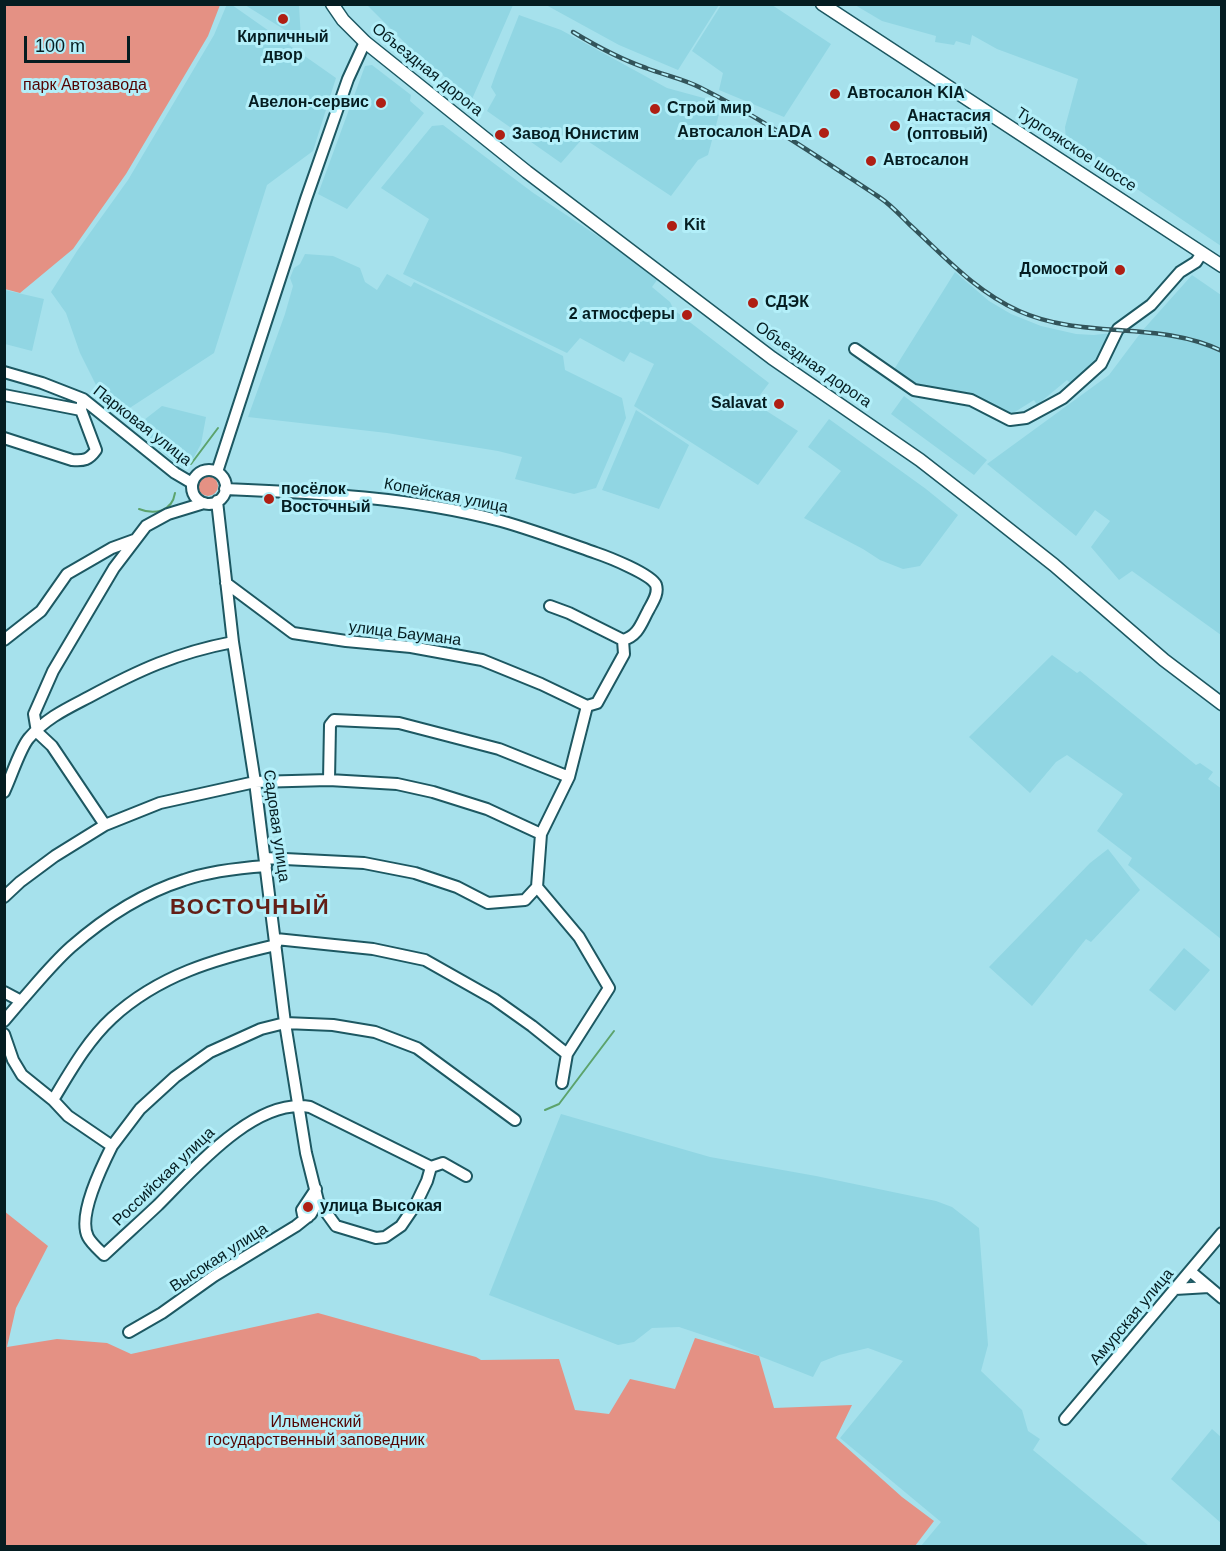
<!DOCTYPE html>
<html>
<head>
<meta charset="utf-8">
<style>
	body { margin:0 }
	#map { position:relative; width:1226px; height:1551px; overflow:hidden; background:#a6e1ec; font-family:Arial,sans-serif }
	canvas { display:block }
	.frame { position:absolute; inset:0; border:6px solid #051d21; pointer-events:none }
	.scale { position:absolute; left:24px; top:36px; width:106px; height:27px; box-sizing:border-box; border:3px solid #051d21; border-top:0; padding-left:8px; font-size:18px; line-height:21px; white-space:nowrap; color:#051d21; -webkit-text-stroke:4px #b3eff9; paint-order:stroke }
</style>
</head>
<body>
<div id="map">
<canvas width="1226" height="1551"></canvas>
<div class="frame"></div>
<div class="scale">100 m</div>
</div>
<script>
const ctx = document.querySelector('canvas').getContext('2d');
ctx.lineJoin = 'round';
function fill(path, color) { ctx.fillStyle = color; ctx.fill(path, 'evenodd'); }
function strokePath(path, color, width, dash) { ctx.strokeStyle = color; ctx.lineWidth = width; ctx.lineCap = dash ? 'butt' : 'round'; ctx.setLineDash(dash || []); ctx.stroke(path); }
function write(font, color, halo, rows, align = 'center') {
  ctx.font = font + ' Arial,sans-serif'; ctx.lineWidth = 6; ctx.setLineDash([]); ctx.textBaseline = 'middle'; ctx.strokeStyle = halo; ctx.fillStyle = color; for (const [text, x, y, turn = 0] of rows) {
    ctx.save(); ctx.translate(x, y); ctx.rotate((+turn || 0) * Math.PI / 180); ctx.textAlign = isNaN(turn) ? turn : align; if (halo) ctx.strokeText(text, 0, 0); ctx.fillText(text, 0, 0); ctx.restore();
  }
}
fill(new Path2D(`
	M227,4L232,5L336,78L313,151L267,185L214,353L122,413L103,399L80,353L66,313L51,292L77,251L128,180L214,35Z
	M245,5H299L301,40Z
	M367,5H513L469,106L444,76L417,55Z
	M546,5H719L678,70L619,45Z
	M721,5H772L831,44L784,117L719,90L723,73L692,51Z
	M855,5H1221V246L1066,141L1065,127L1078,79L997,49L972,35L970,45L956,41L954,45L935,42L936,36L882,21Z
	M519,15L561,30L667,88L722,103L708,155L698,160L671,196L583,138L561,163L487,111L496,95L491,87L496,73Z
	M372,65L411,95L410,101L424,113L347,209L318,194L365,66Z
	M443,125L532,192L614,247L657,280L652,287L670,302L674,310L769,383L754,403L798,431L758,485L634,406L654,364L630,352L624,362L580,338L567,353L403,274L429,219L381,188L432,126Z
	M305,254L333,256L360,268L365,282L377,290L387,274L411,287L414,282L563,356L565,370L622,398L626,418L596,488L574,494L515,479L522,457L498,451L387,433L248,417L285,314L293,286L290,278L294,268L300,264Z
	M955,272L989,301L1011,314L1041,326L1076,334L1094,335L1111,333L1104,353L1071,384L1067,380L1037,405L1034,400L1010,415L927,389L893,371Z
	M1192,275L1221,295V635L1132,571L1119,580L1091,547L1110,521L1095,510L1076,536L987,464L1109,375L1142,331Z
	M5,290L44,299L32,351L5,344Z
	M904,396L987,460L974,475L891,414Z
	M162,406L206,417L201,444L188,468L177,465L142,433L144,420Z
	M636,410L689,445L659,509L602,490Z
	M829,419L926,489L958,515L920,566L903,569L880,560L863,549L804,518L841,471L808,447Z
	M1052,655L1077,673L1080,671L1196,765L1200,763L1213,772L1208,779L1222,789L1221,939L1128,865L1132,858L1097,831L1123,794L1067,755L1056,762L1030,793L969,737Z
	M1108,849L1140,890L1091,942L1086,939L1032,1006L989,967L1090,863Z
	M1184,948L1210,970L1175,1011L1149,990Z
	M561,1114L710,1157L816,1176L936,1201L952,1207L979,1228L988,1345L981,1371L1022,1410L1028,1431L1040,1439L1033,1450L1149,1546H921L941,1522L840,1438L903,1361L868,1348L839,1355L821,1362L813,1377L721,1341L679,1327L652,1328L634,1342L618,1345L489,1295Z
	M1212,1429L1221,1437V1523L1171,1479Z`), '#91d6e3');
fill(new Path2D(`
	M5,4L220,5L208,36L126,174L73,249L20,293L5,289Z
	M198 486a10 10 0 1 1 20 0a10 10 0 1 1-20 0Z
	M4,1211L48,1246L16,1308L7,1347L57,1339L107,1343L131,1354L318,1313L476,1357L481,1360L559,1359L575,1410L609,1414L630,1379L675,1389L695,1338L759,1356L774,1408L852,1405L836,1438L902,1497L934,1521L915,1546H5Z`), '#e49184');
strokePath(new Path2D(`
	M191,464L218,428
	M139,509C154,515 172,512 175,493
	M545,1110L559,1104L614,1031`), '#5ca36c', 2);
const minor = new Path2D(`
	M855,349L914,390L971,400L1010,420L1026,418L1063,398L1101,364L1118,329L1151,305L1180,272L1196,262L1202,253
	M4,372L42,383L83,399L175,473L192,483
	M4,395L81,410
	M4,438L72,460C84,461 89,460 96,450L81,410L82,403
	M192 487a17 17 0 1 1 34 0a17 17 0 1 1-34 0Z
	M217,472L306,199L348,79L365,42
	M225,489C318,493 411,497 501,521C533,530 565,542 596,553C608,557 651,574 656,585C659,594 652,603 648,611C641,624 638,636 623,640L624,654L597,703L587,706
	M226,583L293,633L346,641L411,647L482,660L541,684L587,706
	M550,606L569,613L623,640
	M4,640L41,611L67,574L112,548L134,540
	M37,732L34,714L53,671L114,568L146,526L168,514L204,503
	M37,732L52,746L105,825
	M329,780L330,725L334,720L399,723L499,749L569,777
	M4,792C11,778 20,748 29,738C46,718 66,709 89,697C139,670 176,653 233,642
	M265,858L364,863L415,873L457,887L488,903L525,900L537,887
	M4,897L20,882L55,856L105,825L160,803L255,782L329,780L397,784L433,792L487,809L541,834
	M276,939L373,949L425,960L494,999L532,1026L567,1054
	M4,992L21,1001L4,1021
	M21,1001C37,983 53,963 71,947C103,919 143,893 184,880C210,871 239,868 266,866
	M4,1034L13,1060L22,1075L53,1100L68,1116L112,1146C102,1166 77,1216 88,1237C91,1243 99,1250 104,1255C122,1238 140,1222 158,1205C193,1170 255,1097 310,1107L431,1167L427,1181L416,1204L401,1226L385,1237L376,1238L336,1226L318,1201L306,1153L285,1023L255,782L233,642L217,501
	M562,1083L567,1054L609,988L579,937L537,887L541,834L569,777L587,706
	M53,1100C70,1072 87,1041 112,1018C159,975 215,959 276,945
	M112,1146L140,1109L175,1077L210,1052L261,1029L285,1023L333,1025L375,1032L417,1048L515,1120
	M431,1167L443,1163L466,1176
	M308,1217L303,1215L302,1210L316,1189
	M1190,1271L1222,1298
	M1175,1289L1209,1287
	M129,1332L162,1313L214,1276L296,1226L311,1214L318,1201
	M1065,1419L1222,1233`);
const major = new Path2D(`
	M332,4L343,20L365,42L527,172L772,358L920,460L983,509L1054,565L1164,660L1222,704
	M822,4L1222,266`);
strokePath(minor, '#1d5862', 14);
strokePath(major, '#1d5862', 15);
strokePath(minor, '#fff', 10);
strokePath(major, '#fff', 12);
const rail = new Path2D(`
	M573,32C596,46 620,59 646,68C664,75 684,79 701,88C763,119 821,159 879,197C890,204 900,215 909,224C944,256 975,291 1019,311C1083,340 1157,320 1222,351`);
strokePath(rail, '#32545a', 4.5);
strokePath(rail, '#b3eff9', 2, [7]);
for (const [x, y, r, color] of [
	[283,19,6,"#af1f14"],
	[835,94,6,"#af1f14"],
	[381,103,6,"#af1f14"],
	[655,109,6,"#af1f14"],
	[895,126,6,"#af1f14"],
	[824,133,6,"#af1f14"],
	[500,135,6,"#af1f14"],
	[871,161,6,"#af1f14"],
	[672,226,6,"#af1f14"],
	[1120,270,6,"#af1f14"],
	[753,303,6,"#af1f14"],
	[687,315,6,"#af1f14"],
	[779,404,6,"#af1f14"],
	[269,499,6,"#af1f14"],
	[308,1207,6,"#af1f14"]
]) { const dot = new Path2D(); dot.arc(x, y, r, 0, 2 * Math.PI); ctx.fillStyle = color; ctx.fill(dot); strokePath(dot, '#b3eff9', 2); }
write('bold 16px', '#051d21', '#b3eff9', [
	["Кирпичный",283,38,"center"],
	["двор",283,56,"center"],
	["Автосалон KIA",847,94],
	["Авелон-сервис",369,103,"right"],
	["Строй мир",667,109],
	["Анастасия",907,117],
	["(оптовый)",907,135],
	["Автосалон LADA",812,133,"right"],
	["Завод Юнистим",512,135],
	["Автосалон",883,161],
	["Kit",684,226],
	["Домострой",1108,270,"right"],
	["СДЭК",765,303],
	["2 атмосферы",675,315,"right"],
	["Salavat",767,404,"right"],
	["посёлок",281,490],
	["Восточный",281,508],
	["улица Высокая",320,1207]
], 'left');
write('16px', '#051d21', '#b3eff9', [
	["Объездная дорога",427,70,39],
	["Тургоякское шоссе",1076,150,33],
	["Объездная дорога",813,365,35],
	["Парковая улица",142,426,38],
	["Копейская улица",446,496,11],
	["улица Баумана",405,634,7],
	["Садовая улица",276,826,82],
	["Российская улица",164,1177,-44],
	["Высокая улица",219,1258,-33],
	["Амурская улица",1132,1317,-50]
]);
write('16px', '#540402', '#b3eff9', [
	["парк Автозавода",85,86],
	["Ильменский",316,1423],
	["государственный заповедник",316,1441]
]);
ctx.letterSpacing = '1.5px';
write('bold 22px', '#631f17', '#b3eff9', [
	["ВОСТОЧНЫЙ",250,908]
]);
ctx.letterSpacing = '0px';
</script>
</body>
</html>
